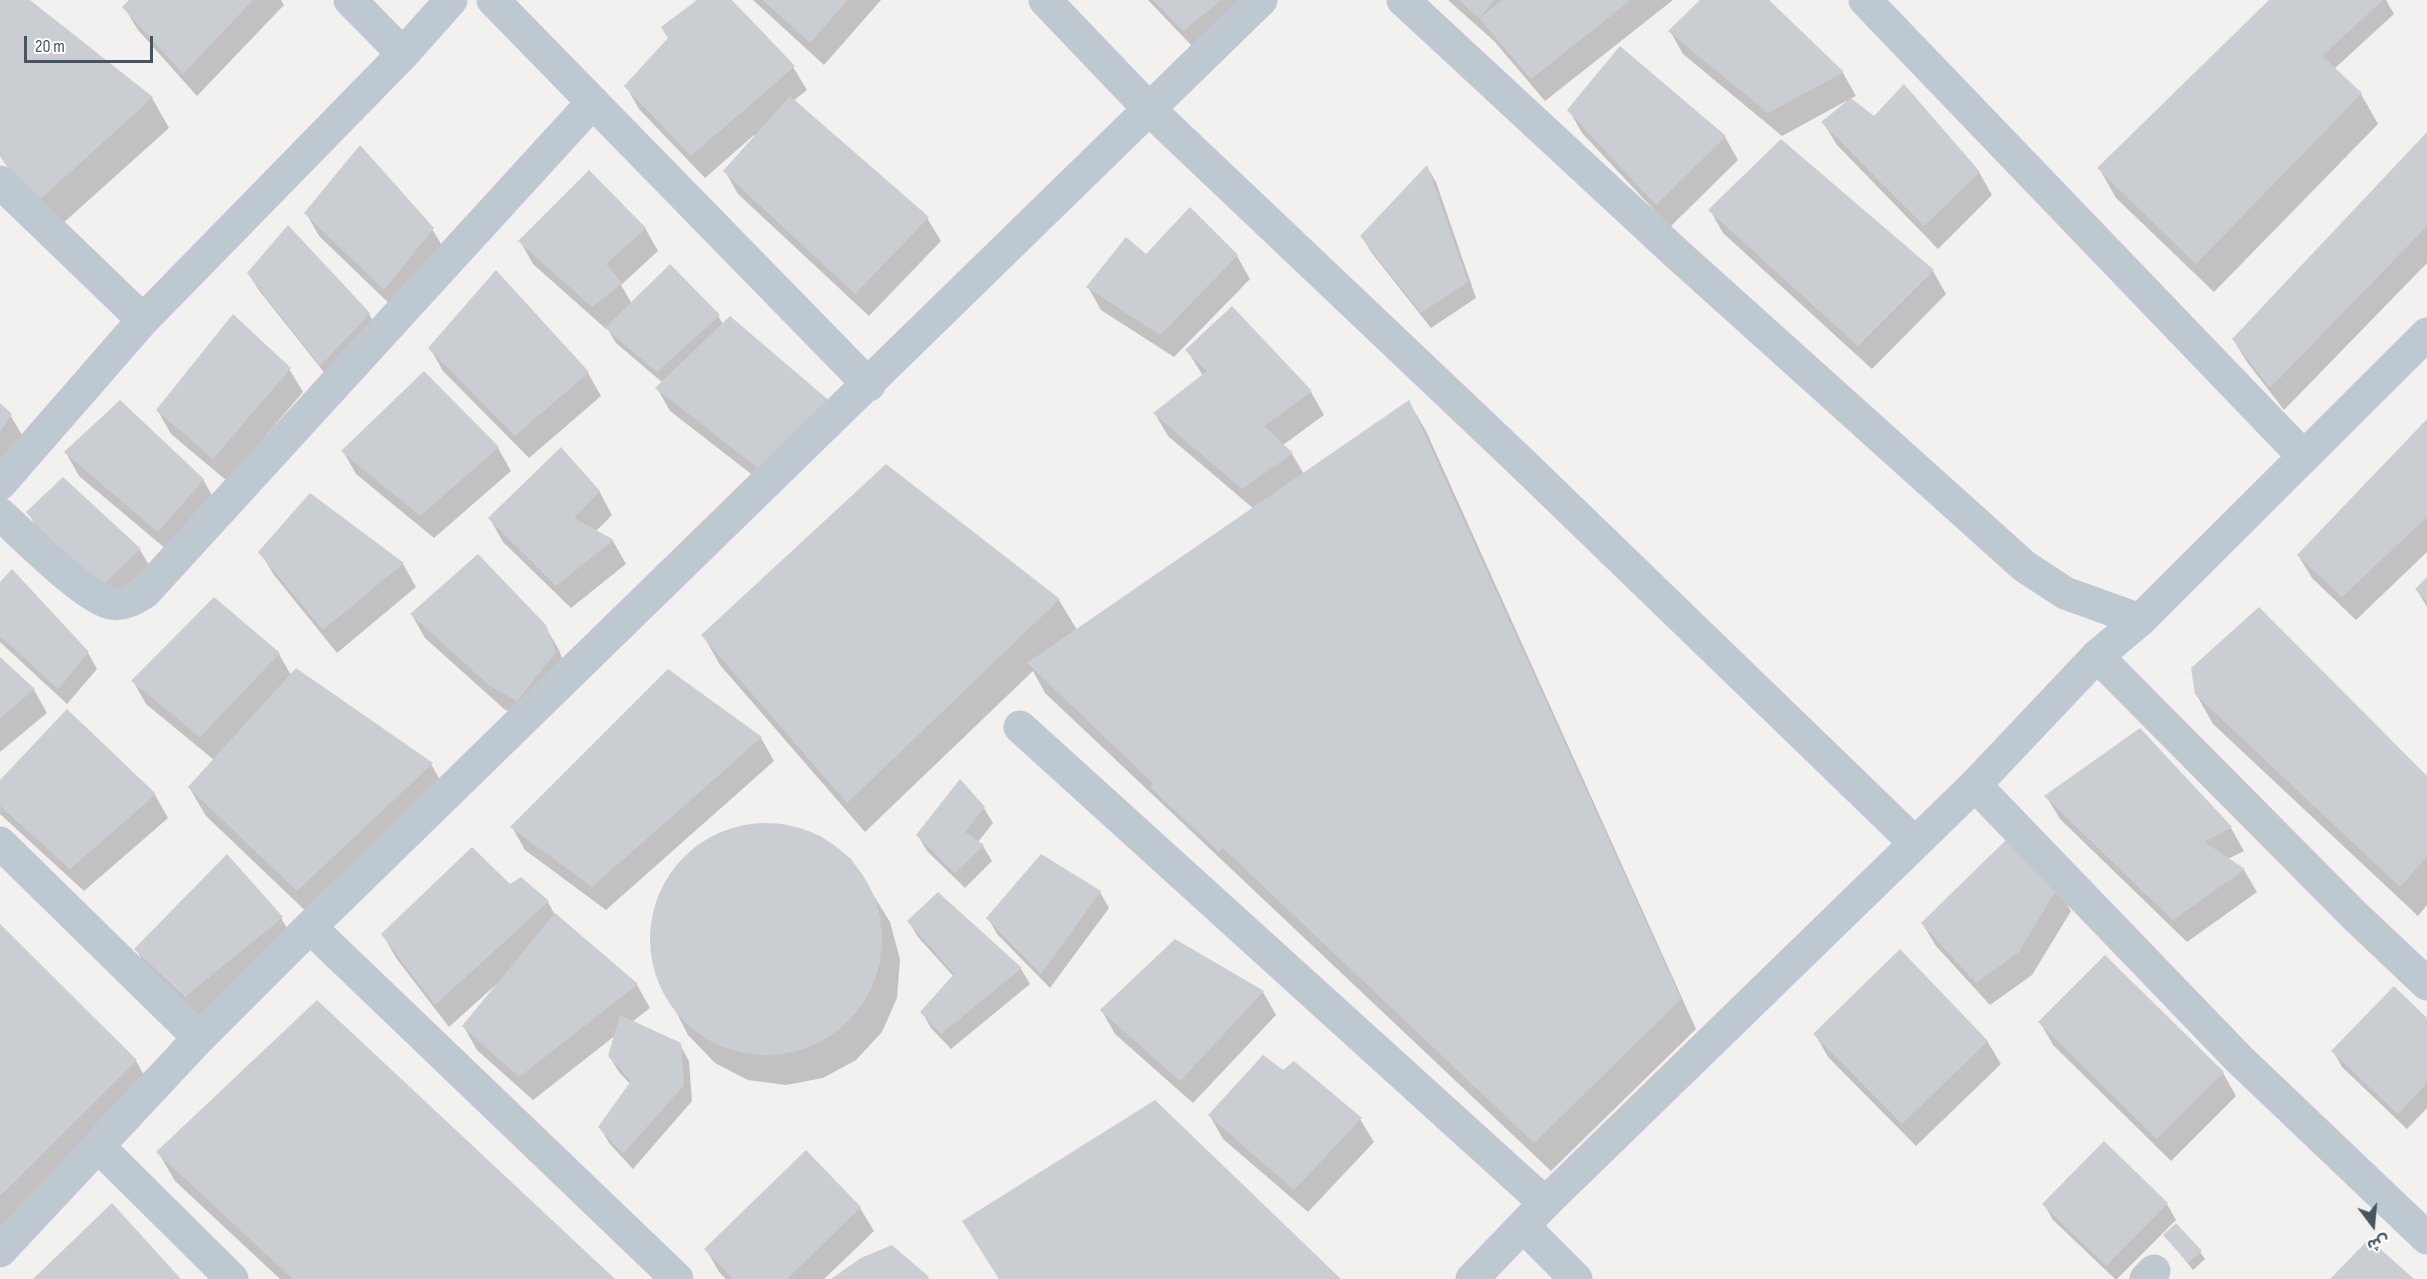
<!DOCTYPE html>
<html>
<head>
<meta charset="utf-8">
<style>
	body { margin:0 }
	#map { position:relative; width:2427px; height:1279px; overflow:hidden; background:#f3f0f0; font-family:"Sofia Sans Condensed","Noto Sans Arabic",sans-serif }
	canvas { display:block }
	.north { position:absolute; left:2343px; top:1195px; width:60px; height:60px; -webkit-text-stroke:4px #fff; paint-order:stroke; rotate:164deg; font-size:16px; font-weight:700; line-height:24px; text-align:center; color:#47555f }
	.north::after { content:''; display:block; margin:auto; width:21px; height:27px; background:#47555f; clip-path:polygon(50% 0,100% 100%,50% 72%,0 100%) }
	.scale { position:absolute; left:24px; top:36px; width:129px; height:27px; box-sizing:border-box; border:3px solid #47555f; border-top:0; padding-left:8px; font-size:18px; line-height:21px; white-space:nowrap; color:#47555f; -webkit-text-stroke:4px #fff; paint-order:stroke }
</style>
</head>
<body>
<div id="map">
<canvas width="2427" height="1279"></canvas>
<div class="north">ش</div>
<div class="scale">20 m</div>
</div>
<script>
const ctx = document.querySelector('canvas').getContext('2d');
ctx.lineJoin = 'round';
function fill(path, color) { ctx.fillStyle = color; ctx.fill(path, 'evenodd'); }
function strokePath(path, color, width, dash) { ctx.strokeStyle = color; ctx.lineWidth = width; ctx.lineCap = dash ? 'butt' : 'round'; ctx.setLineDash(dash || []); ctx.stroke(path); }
fill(new Path2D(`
	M0,0H28L152,98L169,128L51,234L0,156Z
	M131,0H281L284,5L197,96L138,30L124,7Z
	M699,0H729L793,67L807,90L793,101L927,218L941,241L869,316L738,194L725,171L756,137L754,135L705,178L639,109L626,86L670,39Z
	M753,0H881L824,65Z
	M1148,0H1249L1192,46Z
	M1448,0H1673L1545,101L1494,41Z
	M1702,0H1767L1843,73L1856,96L1850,99L1874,118L1979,172L1992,195L1938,249L1837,145L1823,122L1848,100L1782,136L1683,54L1670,31Z
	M2272,0H2386L2394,14L2334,69L2361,94L2378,124L2214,292L2116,198L2099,168Z
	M1620,48L1725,137L1738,160L1670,227L1582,133L1569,110Z
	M2427,134V263L2284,410L2247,362L2233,339Z
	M1427,167L1436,182L1476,298L1431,328L1371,252L1362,237Z
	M1710,210L1933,271L1946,294L1872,369L1723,233Z
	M306,213L432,229L446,252L398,312L319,236Z
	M645,228L658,251L621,285L632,304L718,316L723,324L772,490L670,411L657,388L663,383L616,343L607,328L606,329L533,264L520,241Z
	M1146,256H1237L1250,279L1174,357L1101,310L1088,287Z
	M496,273L588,373L601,396L529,458L443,371L430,348Z
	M249,274L369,314L378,330L330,380L258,289Z
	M1232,308L1311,392L1324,415L1283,445L1292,454L1304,474L1409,402L1426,431L1696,1029L1551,1171L1045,693L1033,671L865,832L720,665L703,635L886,466L1059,600L1077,630L1254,509L1168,436L1155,414L1203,376L1187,350Z
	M289,369L303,392L227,481L171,434L158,411Z
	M424,373L498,448L511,471L434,538L356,474L343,451Z
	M0,405L10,415L24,438L0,476Z
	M2427,421V552L2356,620L2312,578L2298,555Z
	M66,453L203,479L216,503L172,554L79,476Z
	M599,491L612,515L595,532L613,541L626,564L571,608L503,542L490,519Z
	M310,495L403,564L416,587L337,653L274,575L260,552Z
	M28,513L140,550L149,565L104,608L37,528Z
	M2427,579V607L2417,590Z
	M0,584L88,653L97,669L67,704L0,642Z
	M215,600L279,654L291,675L431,764L448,794L314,919L206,816L189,787L214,760L146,704L133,681Z
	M412,615L545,626L559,650L569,676L531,723L504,709L425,638Z
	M0,659L34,690L47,713L0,752Z
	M2196,694L2427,778V905L2418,916L2213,724Z
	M67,711L155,795L168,818L84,891L0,814V782Z
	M2139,730L2231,828L2244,851L2228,859L2244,870L2257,892L2187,942L2060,819L2046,796Z
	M761,738L774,761L606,910L525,850L512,827Z
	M984,808L993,823L978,842L983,846L992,861L965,888L927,851L918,836Z
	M783,824L820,836L851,859L890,922L900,959L897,998L882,1032L856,1060L823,1078L786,1085L748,1080L715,1063L688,1035L655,971L650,934L658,897L678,864L708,839L744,825Z
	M509,886L548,902L555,915L637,985L650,1008L632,1022L680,1045L689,1061L692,1101L633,1169L609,1143L600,1127L630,1084L619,1072L609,1056L616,1035L533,1100L477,1050L464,1027L500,981L449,1027L396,958L383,935Z
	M2057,887L2071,911L2032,975L1990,1005L1936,946L1922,923Z
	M1100,892L1109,908L1050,988L997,934L988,918Z
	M938,894L1021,969L1030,984L951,1049L931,1028L922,1012L954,977L918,937L909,922Z
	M281,918L295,941L199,1019L149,972L136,949Z
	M0,926L136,1061L153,1091L0,1242Z
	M1263,992L1276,1015L1193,1103L1115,1034L1102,1011Z
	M2427,1020V1108L2407,1129L2342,1067L2333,1051Z
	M2040,1022L2223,1073L2236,1096L2171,1161L2053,1045Z
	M1815,1034L1987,1041L2001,1064L1916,1146L1828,1057Z
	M1283,1072L1360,1119L1374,1142L1308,1212L1223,1139L1210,1116Z
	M2104,1143L2167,1204L2176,1220L2117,1279H2115L2053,1220L2044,1204Z
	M158,1152L613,1279H280L175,1181Z
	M806,1152L860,1208L874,1231L824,1279H726L719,1272L706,1249Z
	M2165,1235L2200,1252L2205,1259L2193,1270Z`), '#0003');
fill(new Path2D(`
	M0,0H30L153,97L33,206L0,156Z
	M129,0H253L183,74L122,7Z
	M697,0H732L795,66L691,156L624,86L668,38L661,27Z
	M763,0H848L810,43Z
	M1153,0H1221L1183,31Z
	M1459,0H1495L1479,18Z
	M1502,0H1631L1531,79L1479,18Z
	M1700,0H1769L1844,72L1768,113L1668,31Z
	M2269,0H2383L2322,56L2362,93L2196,264L2097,168Z
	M1620,46L1726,136L1656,205L1567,110Z
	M1904,84L1980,172L1924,226L1821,122L1851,98L1874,116Z
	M790,96L929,217L855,294L723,171Z
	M2427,132V226L2270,388L2232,339Z
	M1781,139L1934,270L1858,346L1708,210Z
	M360,145L434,228L384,290L304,213Z
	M1427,165L1468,282L1421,313L1360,236Z
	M589,170L646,228L606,264L622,283L592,307L518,241Z
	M1190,207L1238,255L1160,335L1086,287L1126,237L1146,254Z
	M288,225L370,313L320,366L247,273Z
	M670,264L720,315L657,372L605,328Z
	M496,270L589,372L515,436L428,348Z
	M1232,306L1312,391L1264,426L1293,453L1242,489L1153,413L1207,371L1185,350Z
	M233,314L291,368L213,459L156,410Z
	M730,316L832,403L758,468L655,388Z
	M424,371L499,447L420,516L341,451Z
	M120,400L204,479L158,532L64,452Z
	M1409,400L1681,999L1534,1143L1223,848L1219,852L1150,787L1154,784L1027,663Z
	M0,403L12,414L0,432Z
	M2427,419V517L2342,597L2297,555Z
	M561,447L600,491L574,518L614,540L556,586L488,518Z
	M886,464L1060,599L847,803L701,635Z
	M63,477L141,549L94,593L26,512Z
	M310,493L404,563L323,630L258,552Z
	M478,554L546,625L556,652L517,701L490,686L410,614Z
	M12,569L89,652L58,689L0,636V582Z
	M2427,577V601L2415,589Z
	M214,597L280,653L200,737L131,681Z
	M2259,607L2427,776V856L2400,887L2195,694L2191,668Z
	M0,657L35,689L0,718Z
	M296,668L433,763L297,891L188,787Z
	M668,669L762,737L592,887L510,827Z
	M67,709L156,794L70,869L0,806V780Z
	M2140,728L2232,827L2204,842L2245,869L2173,920L2044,796Z
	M960,779L985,807L965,832L984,845L955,873L916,835Z
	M650 939a116 116 0 1 1 232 0a116 116 0 1 1-232 0Z
	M2007,839L2058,887L2019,952L1976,983L1921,923Z
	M472,847L510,884L521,877L549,901L435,1005L381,934Z
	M227,854L283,917L185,997L134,949Z
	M1041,854L1101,891L1041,974L986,918Z
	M938,892L1022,968L941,1034L920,1012L954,974L907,921Z
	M555,913L638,984L519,1077L462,1026Z
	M0,924L137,1060L0,1196Z
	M1175,939L1264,991L1180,1081L1100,1010Z
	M1900,949L1988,1041L1902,1124L1813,1034Z
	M2105,955L2224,1072L2157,1139L2038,1022Z
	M2394,986L2427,1018V1083L2398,1114L2331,1051Z
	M317,1000L615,1279H293L156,1152Z
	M620,1015L681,1043L684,1085L623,1154L598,1127L631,1081L608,1056Z
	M1263,1055L1283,1070L1294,1061L1362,1118L1294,1190L1208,1115Z
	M1155,1100L1341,1279H999L962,1221Z
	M2104,1141L2168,1203L2106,1266L2042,1204Z
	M806,1150L861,1207L787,1279H733L704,1249Z
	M112,1203L181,1279H33Z
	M2176,1223L2202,1251L2188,1263L2163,1235Z
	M2369,1239L2414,1279H2330Z
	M892,1245L929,1277L928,1279H831L861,1258Z`), '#caced3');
strokePath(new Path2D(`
	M350,0L403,54
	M493,0L869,385
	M1045,0L1150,110L1520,461L1915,843
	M1403,0L1676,253L2024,566L2065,593L2140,620
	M1865,0L2303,456
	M0,182L143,320
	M0,484L143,320L403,54L451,0
	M0,514C23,535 83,596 110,603C123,606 134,599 145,592L593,102
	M2097,656L2355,916L2427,984
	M1020,727L1545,1203
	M1975,785L2239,1059L2427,1238
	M0,843L199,1038
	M310,927L677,1279
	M99,1147L232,1279
	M1524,1227L1576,1279
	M0,1251L199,1038L310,927L1261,0
	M2146,1279L2154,1271`), '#bdc8d0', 33);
strokePath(new Path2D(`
	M1472,1279L1545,1203L1975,785L2097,656L2140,620L2427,334`), '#bdc8d0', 33);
</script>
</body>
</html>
